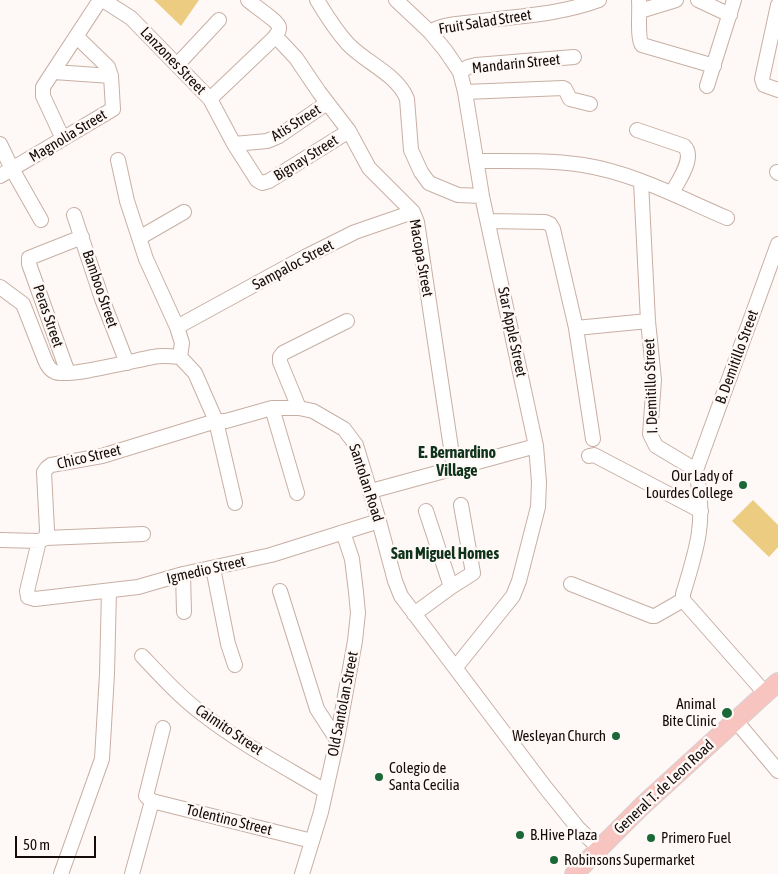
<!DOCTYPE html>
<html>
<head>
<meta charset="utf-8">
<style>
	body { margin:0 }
	#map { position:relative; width:778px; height:874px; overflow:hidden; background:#fef9f6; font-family:"Asap Condensed",sans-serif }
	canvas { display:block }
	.scale { position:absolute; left:15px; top:836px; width:81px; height:22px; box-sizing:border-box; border:2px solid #150c09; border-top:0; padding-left:6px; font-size:15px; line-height:18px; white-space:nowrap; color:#150c09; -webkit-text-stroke:4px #fef9f6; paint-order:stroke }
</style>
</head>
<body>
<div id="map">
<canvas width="778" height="874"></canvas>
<div class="scale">50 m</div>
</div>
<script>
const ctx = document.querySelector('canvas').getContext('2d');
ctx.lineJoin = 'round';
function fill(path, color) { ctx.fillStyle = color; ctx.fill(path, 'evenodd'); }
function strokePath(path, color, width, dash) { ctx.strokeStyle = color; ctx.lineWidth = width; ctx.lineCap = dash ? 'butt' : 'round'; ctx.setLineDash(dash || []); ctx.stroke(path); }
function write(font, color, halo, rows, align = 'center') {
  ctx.font = font + ' "Asap Condensed",sans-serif'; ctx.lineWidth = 5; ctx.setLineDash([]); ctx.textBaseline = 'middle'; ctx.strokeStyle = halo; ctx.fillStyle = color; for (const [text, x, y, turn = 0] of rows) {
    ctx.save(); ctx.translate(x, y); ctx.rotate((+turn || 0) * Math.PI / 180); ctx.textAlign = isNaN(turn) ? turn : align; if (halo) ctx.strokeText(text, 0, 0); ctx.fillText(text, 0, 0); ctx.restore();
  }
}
fill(new Path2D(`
	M154,0H199L181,26Z
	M753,500L778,525V547L769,557L732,521Z`), '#ebcc80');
const minor = new Path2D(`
	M103,0L131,18L210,99L234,144L257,180L262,183L269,181L349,131
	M317,0C326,15 336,31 348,44C366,63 397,74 407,99L411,150L421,172L429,183L458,195L482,196
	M396,0L430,32L445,50L460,72L465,92L482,196L536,446L539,482L538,507L519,581L513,596L456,667
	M639,0C640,11 637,38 642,45L714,66
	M698,0L730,15
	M778,5L762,79L764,85L778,90
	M640,11L676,0
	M430,32C443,24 459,24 474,22C516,16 559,15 599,0
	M274,38L280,41L296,58L319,92L349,131L369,168L413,212L417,222L454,468
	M177,65L219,20
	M54,72L111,76
	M460,72L468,67L476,65L574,57
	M707,86L734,0
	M465,92L563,88L565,89L570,99L590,104
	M210,99L274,38C276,35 280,31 279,27C278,21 253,5 248,0
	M637,130L684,146C696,157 678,181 672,193
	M63,139L43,96V87L100,0
	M0,144L12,169L41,220
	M234,144L267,141L279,136L327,103
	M118,160L127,201L146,259L177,327L182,343L180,357
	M476,161C512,161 548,160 583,165C634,173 680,198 727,218
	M777,172L778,173
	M0,176L113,109L111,76L108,67L77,37
	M641,182L648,321L654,380L650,434L656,446L696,470C706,520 698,546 683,594V600L765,693
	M74,215L102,299L127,363
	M489,221L545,222L550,224L553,229L576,328L593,439
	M139,238L184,212
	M0,287L23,304L45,360C47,365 50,370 55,372C67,378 136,360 153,357C161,355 171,356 180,357L195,373L216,421H226L272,408H299L313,411L344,429L356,445L379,521L395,581L401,596L545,787L578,828L599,848
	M177,327L305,257L355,232L413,212
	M576,328L648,321
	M68,373L29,264V258L82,237
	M272,408L297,493
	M299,408L280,362V357L283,353L347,321
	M589,456L594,455L701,511
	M696,470L778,244
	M371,491L536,446
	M426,511L451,587
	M46,538L47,530L44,472L47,468L51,465L102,456L216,421L235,503
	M0,540L39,541L46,538L143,534
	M39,541L27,591L28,597L35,599L138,587L183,574L271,555L379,521
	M213,568L228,644L235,665
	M183,574L184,612
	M571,584L652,616H655L683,600
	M280,591L317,709L337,740
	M414,614L451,587L473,573L461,505
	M142,656C162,677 181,698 204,715C241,744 285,767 325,791
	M736,721L778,771
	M163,728L146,796L152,801L312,841
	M61,874L102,759L107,674L109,591
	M132,874L152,801
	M302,874L321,812L337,740L355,641L358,613L356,592L352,559L343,532`);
const major = new Path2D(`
	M574,874L642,806L778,682`);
strokePath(minor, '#c8afa4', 16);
strokePath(major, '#d5d3d3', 20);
strokePath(minor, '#fff', 14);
strokePath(major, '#f8c4bf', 18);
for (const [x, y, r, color] of [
	[743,485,5,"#1a6837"],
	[727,713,6,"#1a6837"],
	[616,736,5,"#1a6837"],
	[379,777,5,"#1a6837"],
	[520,835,5,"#1a6837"],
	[651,838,5,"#1a6837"],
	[554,860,5,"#1a6837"]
]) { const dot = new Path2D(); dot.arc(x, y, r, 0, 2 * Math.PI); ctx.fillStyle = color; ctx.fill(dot); strokePath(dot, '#fef9f6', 2); }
write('15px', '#150c09', '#fef9f6', [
	["Fruit Salad Street",485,22,-9],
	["Lanzones Street",173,61,46],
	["Mandarin Street",516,64,-6],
	["Atis Street",296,123,-32],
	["Magnolia Street",68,136,-31],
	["Bignay Street",306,158,-32],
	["Macopa Street",421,258,80],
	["Sampaloc Street",293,265,-28],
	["Bamboo Street",100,289,71],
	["Peras Street",48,316,71],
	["Star Apple Street",512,332,78],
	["B. Demitillo Street",737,357,-70],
	["I. Demitillo Street",651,386,-92],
	["Chico Street",89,457,-13],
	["Santolan Road",366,483,72],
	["Igmedio Street",206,570,-13],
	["Old Santolan Street",343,704,-79],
	["Caimito Street",229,730,34],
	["General T. de Leon Road",664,787,-43],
	["Tolentino Street",229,820,14]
]);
write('15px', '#150c09', '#fef9f6', [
	["Our Lady of",733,476,"right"],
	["Lourdes College",733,493,"right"],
	["Animal",716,704,"right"],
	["Bite Clinic",716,721,"right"],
	["Wesleyan Church",606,736,"right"],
	["Colegio de",389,768],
	["Santa Cecilia",389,785],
	["B.Hive Plaza",530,835],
	["Primero Fuel",661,838],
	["Robinsons Supermarket",564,860]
], 'left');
write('bold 16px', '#0f321a', '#fef9f6', [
	["E. Bernardino",457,453],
	["Village",457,471],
	["San Miguel Homes",445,554]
]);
</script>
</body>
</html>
